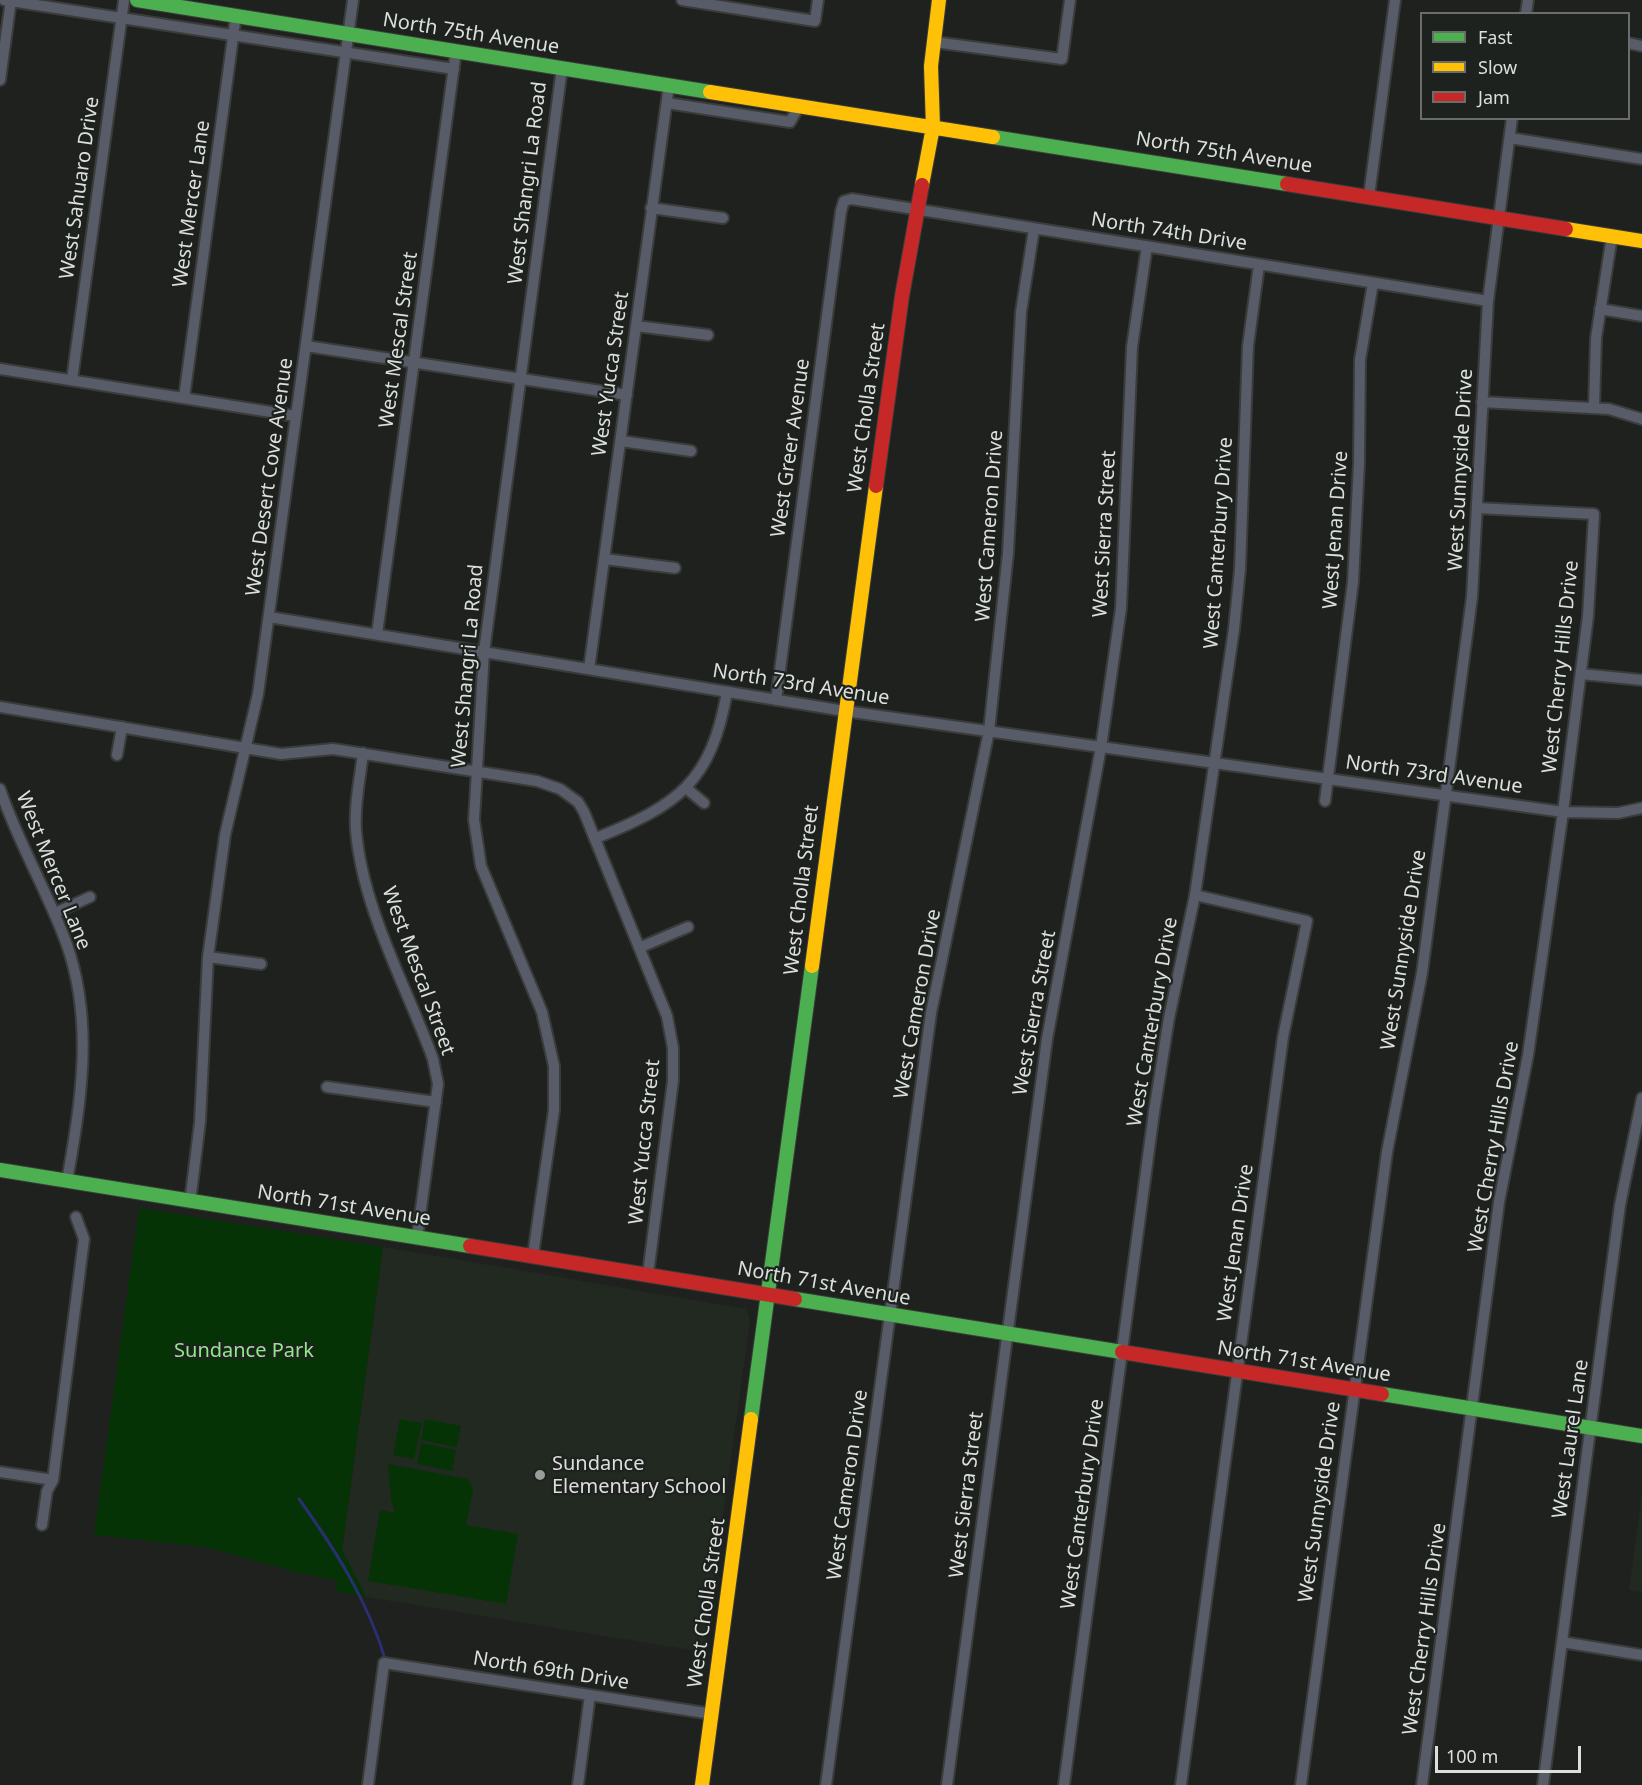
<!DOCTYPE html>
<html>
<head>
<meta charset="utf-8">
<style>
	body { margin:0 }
	#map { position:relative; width:1642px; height:1785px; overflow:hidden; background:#1f211f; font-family:"Noto Sans",sans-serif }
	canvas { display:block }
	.legend { position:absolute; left:1420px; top:12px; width:210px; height:108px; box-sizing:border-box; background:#1e221e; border:2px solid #6a6e6a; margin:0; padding:8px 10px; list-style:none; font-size:18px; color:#dcdfdc }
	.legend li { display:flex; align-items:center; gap:12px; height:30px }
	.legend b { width:30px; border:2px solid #6a6e6a }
	.scale { position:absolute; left:1435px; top:1746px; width:146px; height:27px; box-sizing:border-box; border:3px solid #dcdfdc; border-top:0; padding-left:8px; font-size:18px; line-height:21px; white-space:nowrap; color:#dcdfdc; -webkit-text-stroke:4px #1e221e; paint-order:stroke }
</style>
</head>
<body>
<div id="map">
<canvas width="1642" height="1785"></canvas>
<ul class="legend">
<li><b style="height:8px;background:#4caf50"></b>Fast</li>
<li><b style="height:8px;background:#ffc107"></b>Slow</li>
<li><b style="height:8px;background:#c62828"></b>Jam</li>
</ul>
<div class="scale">100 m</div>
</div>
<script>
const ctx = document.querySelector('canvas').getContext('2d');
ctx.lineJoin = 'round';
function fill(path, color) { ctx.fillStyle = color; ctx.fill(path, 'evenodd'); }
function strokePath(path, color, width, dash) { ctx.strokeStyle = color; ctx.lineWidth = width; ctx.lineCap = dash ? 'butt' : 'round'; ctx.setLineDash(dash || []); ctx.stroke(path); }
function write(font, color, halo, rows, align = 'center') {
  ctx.font = font + ' "Noto Sans",sans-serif'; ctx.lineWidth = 4.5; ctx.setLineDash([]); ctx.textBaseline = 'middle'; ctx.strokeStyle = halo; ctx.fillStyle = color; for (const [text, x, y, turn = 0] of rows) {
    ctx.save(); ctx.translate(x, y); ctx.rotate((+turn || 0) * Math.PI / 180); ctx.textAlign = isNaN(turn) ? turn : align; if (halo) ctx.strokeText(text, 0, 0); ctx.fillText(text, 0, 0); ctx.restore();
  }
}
fill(new Path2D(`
	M383,1247L747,1309L750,1321L704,1652L366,1597L342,1550Z
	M1642,1494V1592L1629,1590Z`), '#222921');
fill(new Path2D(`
	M139,1208L383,1247L342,1550L366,1597L336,1591L337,1580L299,1573L206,1547L94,1535Z
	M400,1419L422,1423L414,1459L393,1455Z
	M425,1419L461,1426L457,1447L421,1440Z
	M421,1443L456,1450L452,1471L417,1464Z
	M388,1464L468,1479L473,1490L466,1525L518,1534L506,1604L368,1581L380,1510L395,1513L391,1500Z`), '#053306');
strokePath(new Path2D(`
	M299,1499C335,1549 369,1603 386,1662`), '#2a2e73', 3);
const street = new Path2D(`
	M4,0L454,69
	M682,0L815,21L818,0
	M1526,14L1528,0
	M934,42L1062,59L1070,0
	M1628,43L1642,46
	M0,80L11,0
	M667,103L790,122L799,106
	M1510,138L1642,159
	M1369,196L1395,0
	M651,208L723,218
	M1600,309L1642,316
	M636,326L708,335
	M306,346L627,395
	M0,369L296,416
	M72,380L124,0
	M184,398L236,15
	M1482,402L1609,409L1642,419
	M1594,408L1596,338L1612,236
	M621,441L691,451
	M605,559L675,568
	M269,617L845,711L1563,812L1618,813L1642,808
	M377,634L456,51
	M589,669L669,85
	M1581,674L1642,680
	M776,700L841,211L844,201L852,199L1488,301
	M0,707L281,754L333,749L537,781L560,789L578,802L584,812L667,1016L673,1048V1081L648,1274
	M363,753C360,779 354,805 356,831C363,910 406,985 433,1059L438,1084L417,1238
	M117,755L122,727
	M686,788L704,803
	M0,789C18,843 48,892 67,945C94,1023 81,1102 67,1181
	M1325,801L1353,582L1359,463L1360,360L1373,283
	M596,838C678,805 711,783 727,692
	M55,913L90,897
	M641,947L688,927
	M208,957L261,964
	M327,1087L436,1102
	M190,1202L200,1122L208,957L225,835L258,694L353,0
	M533,1255L554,1110V1066L542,1012L481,866L474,820L484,652L562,68
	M0,1472L53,1480
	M42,1525L47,1491L53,1480L84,1239L76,1217
	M1562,1642L1642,1655
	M368,1785L384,1663L712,1714
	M578,1785L590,1695
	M826,1785L931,1013L989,731L1008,553L1021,312L1034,229
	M947,1785L1047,1039L1101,747L1121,608L1132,347L1147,246
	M1064,1785L1154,1112L1169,1018L1195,895L1234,629L1240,569L1248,346L1259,265
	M1181,1785L1283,1037L1307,921L1195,895
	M1301,1785L1387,1152L1422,973L1472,597L1488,301L1512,118
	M1422,1785L1499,1202L1528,1055L1563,812L1588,616L1594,514L1477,508
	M1543,1785L1620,1205L1642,1098`);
const fast = new Path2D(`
	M137,0L710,92
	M993,137L1287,184
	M0,1170L470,1246
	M795,1299L1122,1352
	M1382,1394L1642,1436
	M751,1419L812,966`);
const slow = new Path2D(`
	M710,92L993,137
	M922,185L933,127L931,66L939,0
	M1566,229L1642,241
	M812,966L876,486
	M702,1785L751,1419`);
const jam = new Path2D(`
	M1287,184L1566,229
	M876,486L902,296L922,185
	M470,1246L795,1299
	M1122,1352L1382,1394`);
strokePath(street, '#393c39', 14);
strokePath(fast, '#393c39', 16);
strokePath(slow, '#393c39', 16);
strokePath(jam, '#393c39', 16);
strokePath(street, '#585b68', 10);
strokePath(fast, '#4caf50', 14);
strokePath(slow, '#ffc107', 14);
strokePath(jam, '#c62828', 14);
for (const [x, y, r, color] of [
	[540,1475,6,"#9a9c9a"]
]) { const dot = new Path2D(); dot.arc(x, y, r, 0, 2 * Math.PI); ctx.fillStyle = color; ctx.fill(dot); strokePath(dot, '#1e221e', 2); }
write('20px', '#dcdfdc', '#1e221e', [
	["North 75th Avenue",471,34,9],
	["North 75th Avenue",1224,153,9],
	["West Shangri La Road",528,183,-83],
	["West Sahuaro Drive",80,188,-82],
	["West Mercer Lane",192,204,-82],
	["North 74th Drive",1169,232,9],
	["West Mescal Street",399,340,-82],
	["West Yucca Street",611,374,-82],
	["West Cholla Street",867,408,-82],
	["West Greer Avenue",791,448,-82],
	["West Sunnyside Drive",1461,470,-87],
	["West Desert Cove Avenue",270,477,-82],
	["West Cameron Drive",990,526,-86],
	["West Jenan Drive",1336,530,-86],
	["West Sierra Street",1105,534,-87],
	["West Canterbury Drive",1219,543,-86],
	["West Shangri La Road",468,666,-85],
	["West Cherry Hills Drive",1561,667,-84],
	["North 73rd Avenue",801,685,9],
	["North 73rd Avenue",1434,775,8],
	["West Mercer Lane",53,871,68],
	["West Cholla Street",802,890,-83],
	["West Sunnyside Drive",1404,950,-81],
	["West Mescal Street",418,971,70],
	["West Cameron Drive",918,1004,-80],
	["West Sierra Street",1035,1013,-80],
	["West Canterbury Drive",1153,1022,-80],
	["West Yucca Street",645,1142,-84],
	["West Cherry Hills Drive",1494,1147,-80],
	["North 71st Avenue",344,1206,9],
	["West Jenan Drive",1236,1243,-82],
	["North 71st Avenue",824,1284,10],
	["North 71st Avenue",1304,1362,9],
	["West Laurel Lane",1571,1439,-82],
	["West Cameron Drive",848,1485,-82],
	["West Sierra Street",967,1495,-83],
	["West Sunnyside Drive",1320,1502,-82],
	["West Canterbury Drive",1083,1504,-82],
	["West Cholla Street",707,1603,-82],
	["West Cherry Hills Drive",1425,1629,-82],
	["North 69th Drive",551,1671,9]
]);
write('20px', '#8eea89', '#1e221e', [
	["Sundance Park",244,1351]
]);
write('20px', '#dcdfdc', '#1e221e', [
	["Sundance",552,1464],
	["Elementary School",552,1487]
], 'left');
</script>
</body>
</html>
